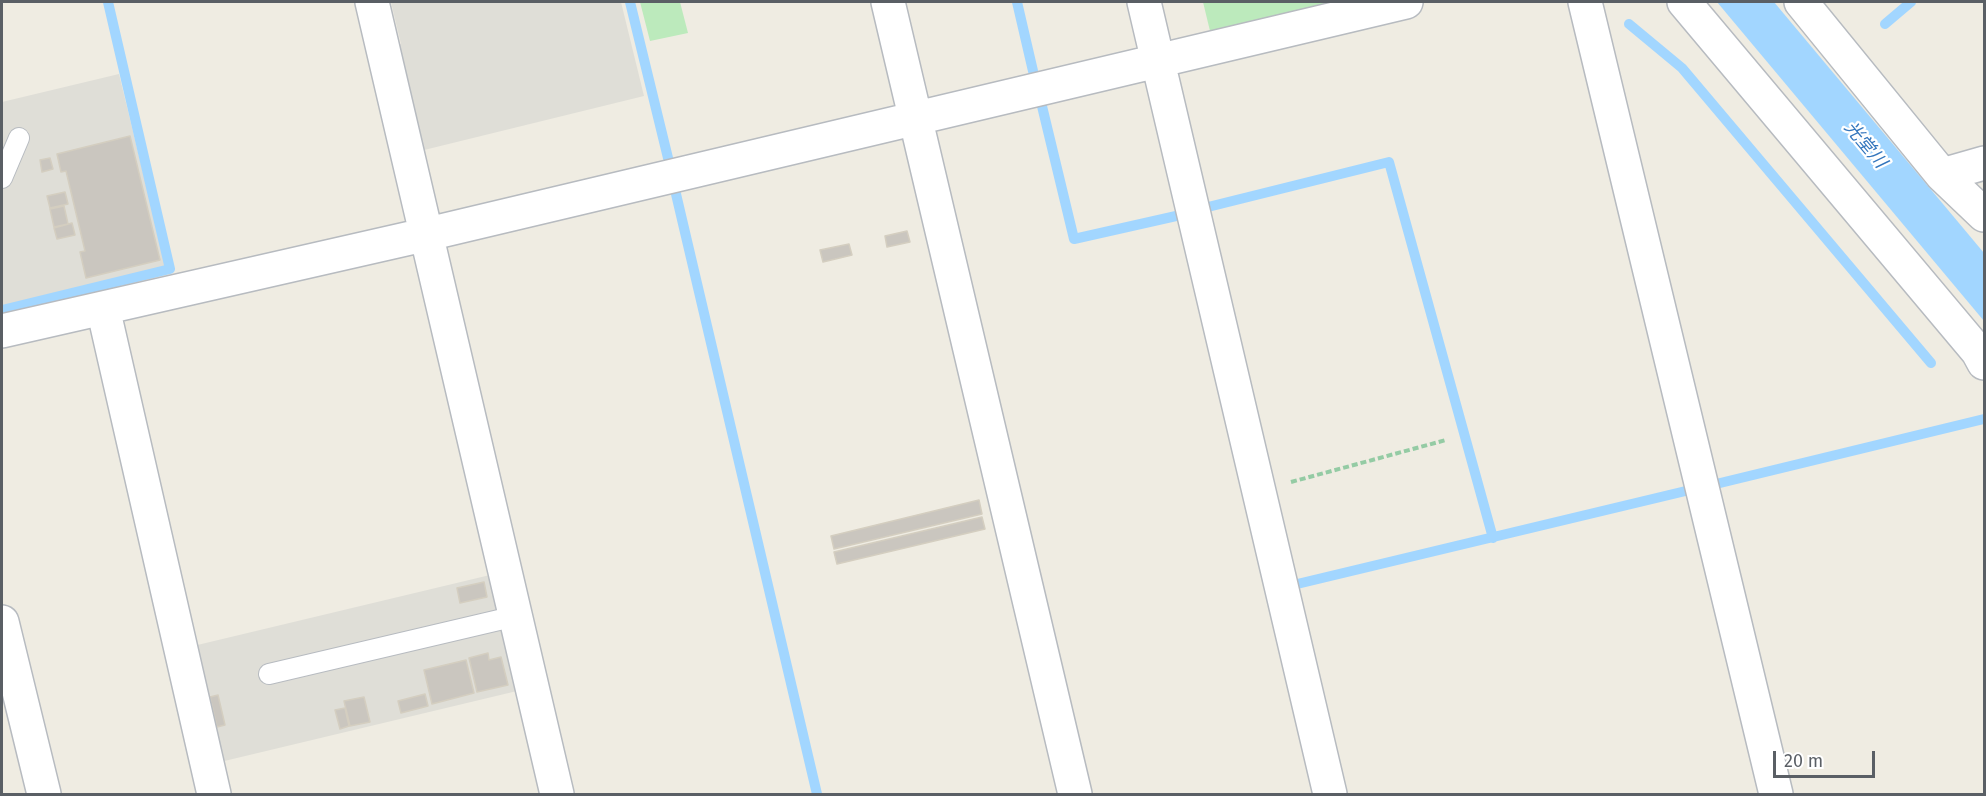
<!DOCTYPE html>
<html>
<head>
<meta charset="utf-8">
<style>
	body { margin:0 }
	#map { position:relative; width:1986px; height:796px; overflow:hidden; background:#efece2; font-family:"Fira Sans",sans-serif }
	canvas { display:block }
	.frame { position:absolute; inset:0; border:3px solid #5a5f65; pointer-events:none }
	.scale { position:absolute; left:1773px; top:751px; width:102px; height:27px; box-sizing:border-box; border:3px solid #5a5f65; border-top:0; padding-left:8px; font-size:18px; line-height:21px; white-space:nowrap; color:#5a5f65; -webkit-text-stroke:4px #fff; paint-order:stroke }
</style>
</head>
<body>
<div id="map">
<canvas width="1986" height="796"></canvas>
<div class="frame"></div>
<div class="scale">20 m</div>
</div>
<script>
const ctx = document.querySelector('canvas').getContext('2d');
ctx.lineJoin = 'round';
function fill(path, color) { ctx.fillStyle = color; ctx.fill(path, 'evenodd'); }
function strokePath(path, color, width, dash) { ctx.strokeStyle = color; ctx.lineWidth = width; ctx.lineCap = dash ? 'butt' : 'round'; ctx.setLineDash(dash || []); ctx.stroke(path); }
function write(font, color, halo, rows, align = 'center') {
  ctx.font = font + ' "Fira Sans","Noto Sans JP",sans-serif'; ctx.lineWidth = 4.5; ctx.setLineDash([]); ctx.textBaseline = 'middle'; ctx.strokeStyle = halo; ctx.fillStyle = color; for (const [text, x, y, turn = 0] of rows) {
    ctx.save(); ctx.translate(x, y); ctx.rotate((+turn || 0) * Math.PI / 180); ctx.textAlign = isNaN(turn) ? turn : align; if (halo) ctx.strokeText(text, 0, 0); ctx.fillText(text, 0, 0); ctx.restore();
  }
}
fill(new Path2D(`
	M391,2H621L644,96L420,151L395,46L401,44Z
	M119,74L166,267L2,306V102Z
	M490,575L517,691L216,763L189,647Z`), '#dfded7');
fill(new Path2D(`
	M640,2H680L688,33L650,41Z
	M1203,2H1342L1210,31Z`), '#bceabc');
fill(new Path2D(`
	M1717,2H1774L1984,253V321Z`), '#a2d6ff');
strokePath(new Path2D(`
	M630,2L668,158
	M1017,2L1033,71
	M1629,24L1682,68L1931,363
	M1885,24L1911,2
	M1041,102L1074,239L1185,214
	M676,194L817,794
	M1204,208L1389,162L1493,538
	M2,310L170,269L108,2
	M1716,484L1984,419
	M1293,585L1694,489`), '#a2d6ff', 10);
const building = new Path2D(`
	M130,136L160,260L86,278L80,252L85,251L66,171L61,172L57,154Z
	M50,158L53,169L42,172L40,160Z
	M65,192L68,204L50,208L47,196Z
	M64,206L68,224L54,227L50,209Z
	M72,223L75,235L57,239L54,228Z
	M907,231L910,242L887,247L885,236Z
	M849,244L852,255L823,262L820,250Z
	M979,500L982,514L834,549L831,536Z
	M982,517L985,529L837,564L834,552Z
	M484,582L487,597L460,603L457,588Z
	M488,653L489,660L501,657L508,685L477,692L469,658Z
	M466,660L474,693L432,704L424,670Z
	M425,694L428,706L401,713L398,701Z
	M218,695L225,725L217,727L210,697Z
	M364,697L370,722L350,726L344,701Z
	M345,708L349,726L340,729L335,710Z`);
fill(building, '#cac6bf');
strokePath(building, '#d4cec0', 1.5);
const service = new Path2D(`
	M2,178L19,138
	M269,674L516,616`);
const minor = new Path2D(`
	M372,2L557,794
	M888,2L1075,794
	M1144,2L1330,794
	M1585,2L1776,794
	M1684,2L1978,352L1984,363
	M1801,2L1942,175L1984,215
	M1942,175L1984,163
	M103,308L214,794
	M2,331L428,234L1406,2
	M2,622L44,794`);
strokePath(service, '#b7bbc0', 22);
strokePath(minor, '#b7bbc0', 36);
strokePath(new Path2D(`
	M1291,482L1446,440`), '#94cba4', 4, [6, 3]);
strokePath(service, '#fff', 20);
strokePath(minor, '#fff', 33);
write('italic 18px', '#3376bd', '#fff', [
	["光堂川",1865,145,50]
]);
</script>
</body>
</html>
